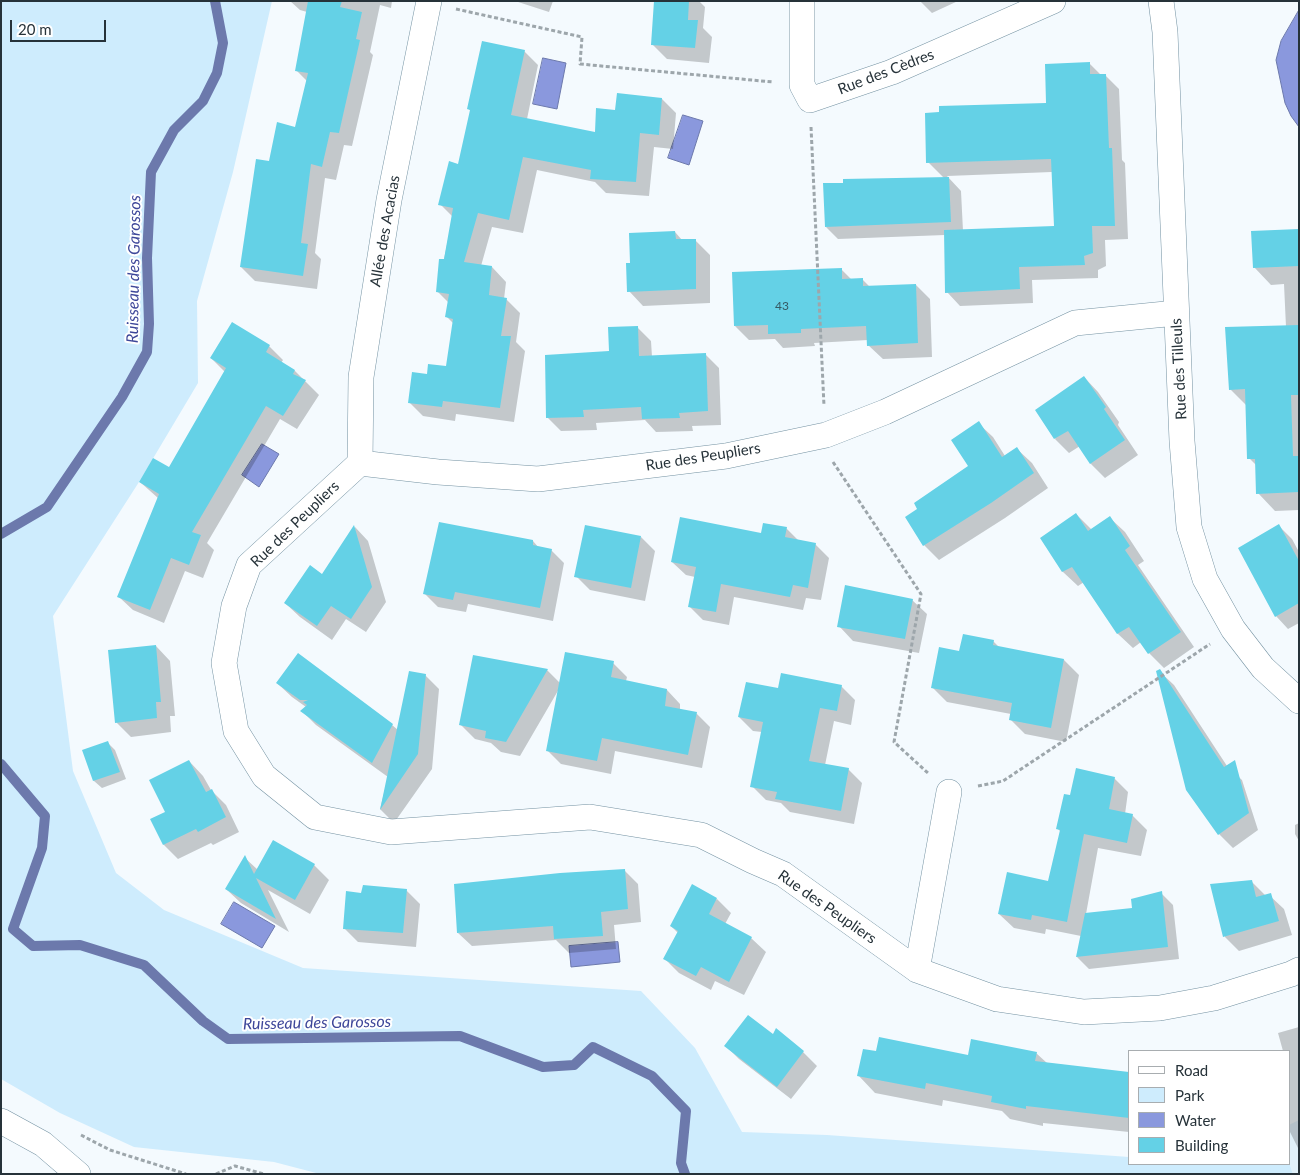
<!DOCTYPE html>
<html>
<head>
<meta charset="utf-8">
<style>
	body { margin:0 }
	#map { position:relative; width:1300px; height:1175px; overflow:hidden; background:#f4fafe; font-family:Lato,sans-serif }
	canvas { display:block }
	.frame { position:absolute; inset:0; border:2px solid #263239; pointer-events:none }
	.legend { position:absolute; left:1128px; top:1050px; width:162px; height:115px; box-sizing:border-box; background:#fff; border:1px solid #a8adb0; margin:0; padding:6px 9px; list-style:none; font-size:15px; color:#263239 }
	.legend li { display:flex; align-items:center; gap:10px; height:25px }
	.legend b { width:25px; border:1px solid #a8adb0 }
	.scale { position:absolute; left:10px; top:20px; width:96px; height:22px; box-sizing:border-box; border:2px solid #263239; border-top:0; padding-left:6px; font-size:15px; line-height:18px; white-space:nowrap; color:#263239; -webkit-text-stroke:4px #fff; paint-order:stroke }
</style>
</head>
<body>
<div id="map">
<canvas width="1300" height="1175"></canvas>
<div class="frame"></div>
<ul class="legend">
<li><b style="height:6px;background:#fff"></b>Road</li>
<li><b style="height:14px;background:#ceecfd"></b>Park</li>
<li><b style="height:14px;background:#8a98dd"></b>Water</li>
<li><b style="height:14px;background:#64d1e6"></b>Building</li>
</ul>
<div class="scale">20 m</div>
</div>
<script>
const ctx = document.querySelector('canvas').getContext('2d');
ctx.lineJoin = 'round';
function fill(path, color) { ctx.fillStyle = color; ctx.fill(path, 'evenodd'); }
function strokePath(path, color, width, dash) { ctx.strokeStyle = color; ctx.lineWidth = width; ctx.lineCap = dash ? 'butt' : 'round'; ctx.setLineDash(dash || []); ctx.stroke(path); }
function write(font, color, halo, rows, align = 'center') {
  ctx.font = font + ' Lato,sans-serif'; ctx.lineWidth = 4; ctx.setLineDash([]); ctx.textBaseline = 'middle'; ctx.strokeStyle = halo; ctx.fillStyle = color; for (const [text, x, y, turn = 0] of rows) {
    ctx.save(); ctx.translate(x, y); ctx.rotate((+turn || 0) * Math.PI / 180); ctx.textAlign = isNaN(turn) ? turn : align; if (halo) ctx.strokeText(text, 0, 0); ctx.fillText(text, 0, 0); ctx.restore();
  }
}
fill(new Path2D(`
	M1299,1120V1174H1293L1289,1162V1125Z`), '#e1f1fa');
fill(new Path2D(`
	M1,1H272L233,172L197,301L198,383L139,482L53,616L73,771L116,873L164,910L303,968L641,991L695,1048L742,1132L827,1135L1129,1157V1164H1289V1162L1293,1174H320L274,1162L134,1147L60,1113L1,1079Z`), '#ceecfd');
const water = new Path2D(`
	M1299,10V127L1291,116L1285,103L1276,60L1281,41Z
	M543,58L566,63L557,109L533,104Z
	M683,115L703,121L689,165L668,158Z
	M262,444L279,454L259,487L242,475Z
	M234,902L275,926L262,948L221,924Z
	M618,942L620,962L571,967L569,946Z`);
fill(water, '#8a98dd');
strokePath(water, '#6c79ac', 1);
fill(new Path2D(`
	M290,1H392L391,8L380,5L370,52L373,55L352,146L344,145L336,180L325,178L315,253L321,259L317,289L255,281L241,267L270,162L296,128L307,81L296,70L307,12L300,10Z
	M515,1H553L549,12Z
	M655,1H699L705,7L703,28L712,37L709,63L667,59L652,44Z
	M920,1H958L932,13Z
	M524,51L538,65L527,119L596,133L616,111L662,99L676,113L673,149L654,147L649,196L606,193L595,182L537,170L523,233L492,227L481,266L492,267L506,282L504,299H506L520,313L516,342L525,351L514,422L456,414L455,421L423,416L409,402L428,376L447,368L454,324L447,317L449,303L437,291L453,217L440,204L459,165L471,112L469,109Z
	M1089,63L1101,75H1105L1119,89L1122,160L1125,163L1128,239L1105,240L1106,266L1098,270V278L1032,280L1033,303L960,306L947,292L945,235L838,239L826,227L944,178L928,162L1048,104ZM1052,172L1055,228L963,231L961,191L947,176Z
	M1299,231V510L1275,511L1258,493L1257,466L1249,458L1247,406L1230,389L1286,327L1284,284L1271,285L1254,267Z
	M675,232L682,240H695L710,255V303L643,306L629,291L631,264Z
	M841,269L852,280H863L870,287L916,285L930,299L932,357L883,359L868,345V340L814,343L815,346L783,348L775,339L749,340L735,326Z
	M638,328L651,341L652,357L706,355L719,368L721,425L692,426L693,431L656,432L645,420L596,423L597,430L561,431L547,417L610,353Z
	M269,346L283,360L281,363L295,371L319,395L297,429L280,419L207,543L214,550L203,578L185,571L164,623L133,610L119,597L158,498L140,482L169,469L225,372L211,358Z
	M1084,377L1098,392L1119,422L1118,425L1138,455L1105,478L1091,464L1080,446L1069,453L1055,439Z
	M978,423L993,437L1005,456L1017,449L1032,463L1048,488L1005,518L939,560L924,545L970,466Z
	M1076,514L1092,530L1110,518L1125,532L1144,561L1138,565L1194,647L1164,668L1149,653L1141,642L1133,648L1118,634L1084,582L1078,586L1063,572L1042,538Z
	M1279,526L1292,539L1299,552V623L1288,629L1276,616Z
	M355,527L368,541L386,602L366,632L346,619L332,640L300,617L285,603L322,575Z
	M786,528L799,541L815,544L829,558L821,600L806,598L803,610L734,597L729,625L703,620L689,606L695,577L686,575L672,562Z
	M641,537L655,551L645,601L590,590L576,576Z
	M533,541L539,548L551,550L564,563L553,621L468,604L466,612L438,607L425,594Z
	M912,600L927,614L919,653L853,641L839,626Z
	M993,641L1000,648L1064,660L1079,675L1066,742L1025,734L1010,719L1011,714L947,702L932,687L960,652Z
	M156,646L170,661L175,716H170L171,732L131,737L116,722Z
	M613,663L627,677L626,681L667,690L680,704V710L696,713L710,727L702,768L615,751L611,774L561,764L547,750L559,689L520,756L501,752L491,743L475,739L461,725L547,670L560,683Z
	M1159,671L1174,685L1227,766L1242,780L1258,830L1233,848L1219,834Z
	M425,675L439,689L432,769L394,823L380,809L388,777L316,725L302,711L306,707L292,697L277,683L392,725L398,730Z
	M841,686L855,700L851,725L834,721L825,765L848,769L862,783L854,824L790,812L781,803L766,800L752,786L762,732L753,731L739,717L779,689Z
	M108,743L115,750L126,779L102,788L94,781L84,751Z
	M189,761L203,776L211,790L226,805L239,832L213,845L211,843L178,859L164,845L152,820L166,813Z
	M1114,778L1128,792L1125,814L1132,815L1147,830L1141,856L1098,848L1086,914L1134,909L1161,893L1173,905L1179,959L1089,969L1077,957L1081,936L1046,929L1045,934L1014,928L999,914L1049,882L1061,832L1058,829L1071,796Z
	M1299,823V841L1295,834V825Z
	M274,841L314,865L329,880L310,914L268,890L289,932L241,903L226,889L245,858L258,870Z
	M625,871L638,884L641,922L614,925L616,949L569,953L556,940L472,946L458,933Z
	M1251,881L1266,896L1269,895L1284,909L1292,935L1239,951L1225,937L1212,885Z
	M406,890L420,904L416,947L358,942L344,928Z
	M717,899L731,913L725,924L751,938L766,952L744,995L715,981L711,990L679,973L665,959L678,933L671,926Z
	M1299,1027V1150L1289,1130V1051H1283L1278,1033Z
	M776,1030L803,1052L817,1066L791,1099L739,1059L725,1045L773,1035Z
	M1036,1053L1047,1063L1129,1073V1132L1043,1123V1126L1010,1119L1002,1111L943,1100L942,1106L875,1093L858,1075L969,1056Z`), '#0003');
strokePath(new Path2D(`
	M1,534L47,507L122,397L147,352L149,324L147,258L151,172L174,130L203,101L217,73L223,43L215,1
	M1,764L45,816L42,848L13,929L33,946L80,945L144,965L203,1021L228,1039L460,1036L543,1067L574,1065L593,1047L652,1076L686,1111L681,1163L685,1174`), '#6c79ac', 10);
fill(new Path2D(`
	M308,1H342L340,7L362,12L356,39L360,40L339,133L330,132L322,167L311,164L301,243L308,244L303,276L240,267L256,159L269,161L277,122L295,127L308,73L295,71Z
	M654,1H689L688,20H698L695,48L651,45Z
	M482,41L525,50L511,115L595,132L596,108L615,110L617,93L662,98L659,135L640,133L636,182L590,179L591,170L523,157L509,220L478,213L464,262L492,266L489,295L507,298L501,336H511L500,408L443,401L442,407L408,403L412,372L427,374L428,364L446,366L453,319L445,317L449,294L436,292L439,259H444L453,208L438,205L449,161L458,164L470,110L467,109Z
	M1090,62V74H1106L1109,148H1112L1115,226H1092L1093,253L1084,256L1085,265L1019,267L1020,289L945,293L944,230L1054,226L1051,159L926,163L925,113L939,112V106L1046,103L1045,64Z
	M949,177L951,222L825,227L823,183H843V179Z
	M1299,229V266L1253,268L1251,231Z
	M675,231L676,239H696V289L627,292L626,263H630L629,233Z
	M842,268V279L863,278V286L916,284L918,343L867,346L866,326L801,329V333L768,334V325L734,326L732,272Z
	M232,322L270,345L266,352L295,370L293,374L306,380L283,416L266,406L192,532L201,535L189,565L171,558L150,610L117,597L159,494L139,482L153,458L169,467L226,368L210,358Z
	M1299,325V395H1291L1293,456H1299V492L1256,494L1255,459H1247L1245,389L1229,390L1225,327Z
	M638,326L639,356L706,353L708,411L679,413L680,418L642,419L641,407L583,410L584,417L546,418L545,355L609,351L608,327Z
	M1084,376L1106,407L1104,409L1125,440L1090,464L1068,431L1054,439L1035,410Z
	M979,421L1002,457L1017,447L1034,473L991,503L923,546L905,517L917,509L914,503L968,466L951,440Z
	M1076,513L1088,531L1110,516L1130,546L1125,550L1181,632L1148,654L1129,627L1117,634L1072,567L1062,572L1040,538Z
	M680,517L761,533L763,523L787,527L785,537L816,543L808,588L793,585L790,597L721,584L716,612L688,607L696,567L671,562Z
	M439,522L533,540V545L552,549L540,608L455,592L453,600L423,594Z
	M1279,524L1299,561V603L1275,617L1238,548Z
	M354,525L372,587L351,619L331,606L317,626L284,603L310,565L322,574Z
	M585,525L641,536L631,588L574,577Z
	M845,585L913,599L905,639L837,627Z
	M963,634L994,640L993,645L1064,659L1051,728L1009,720L1012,703L931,688L939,647L959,651Z
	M156,645L161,702H156L157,718L115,723L108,650Z
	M565,652L614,661L611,677L667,689L665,706L697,712L688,755L602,738L597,761L546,751Z
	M298,653L393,724L372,763L300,711L307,705L303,702L308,700H300L276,683Z
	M473,655L548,669L506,742L485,738L486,731L459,725Z
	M1160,669L1224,767L1235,760L1249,813L1218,835L1186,790L1156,671Z
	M409,671L426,674L418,754L380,810Z
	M781,673L842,685L837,711L820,708L809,761L849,768L841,811L775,799L777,792L750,787L763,722L738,717L746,682L778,688Z
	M108,741L120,772L93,781L82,750Z
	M189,760L206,792L212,789L226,817L198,832L196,829L163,845L150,819L165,812L149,780Z
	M1076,768L1115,777L1109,809L1133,814L1127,843L1084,834L1067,922L1032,915L1031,920L998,914L1007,872L1048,881L1060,830L1056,829L1064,794L1070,795Z
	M273,840L315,864L295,900L256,878L276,919L225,889L245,855L254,874Z
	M625,869L628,909L601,912L603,936L554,939L553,926L457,933L454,884L560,873Z
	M1252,880L1256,897L1271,893L1279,921L1223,937L1210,884Z
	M692,884L717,898L709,914L752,937L729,982L701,967L696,976L663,959L678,931L670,926Z
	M363,885L407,889L403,933L343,929L346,891L361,893Z
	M1162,891L1168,947L1076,957L1085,913L1132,908L1131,899Z
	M748,1015L773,1034L776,1028L804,1051L777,1087L724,1046Z
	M879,1037L968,1055L971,1039L1037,1052L1035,1061L1129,1072V1118L1026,1106V1109L991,1102L992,1096L926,1083L925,1089L857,1076L863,1049L876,1051Z`), '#64d1e6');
const street = new Path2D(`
	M802,1V85L810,100L892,72L1053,1
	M1161,1L1165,32L1182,441L1189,527L1205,579L1233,629L1263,668L1299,701
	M1176,313L1075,323L885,412L826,435L726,456L538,479L438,472L360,463L249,565L234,606L224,663L236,731L264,776L315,817L391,832L590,817L701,835L753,861L783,874L917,970L997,999L1084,1012L1160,1008L1214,998L1291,974L1299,970
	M360,463L361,377L389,200L429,1
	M917,970L949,792
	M1,1121L43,1144L78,1174`);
strokePath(street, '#7492a2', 26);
strokePath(new Path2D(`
	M456,9L582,37L580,64L773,82
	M811,127L824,406
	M833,462L921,594L894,742L929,774
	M978,786L1003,781L1210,644
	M81,1135L110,1150L186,1174
	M216,1174L235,1166L264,1174`), '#9da6ab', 3, [4, 2.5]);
strokePath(street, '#fff', 25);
write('12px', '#365a64', null, [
	["43",782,306]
]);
write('15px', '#263239', '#fff', [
	["Rue des Cèdres",886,72,-21],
	["Allée des Acacias",385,231,-80],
	["Rue des Tilleuls",1179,369,-93],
	["Rue des Peupliers",703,457,-9],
	["Rue des Peupliers",295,524,-44],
	["Rue des Peupliers",827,907,35]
]);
write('italic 16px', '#3d4699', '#fff', [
	["Ruisseau des Garossos",134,269,-89],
	["Ruisseau des Garossos",317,1023,-1]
]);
</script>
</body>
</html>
